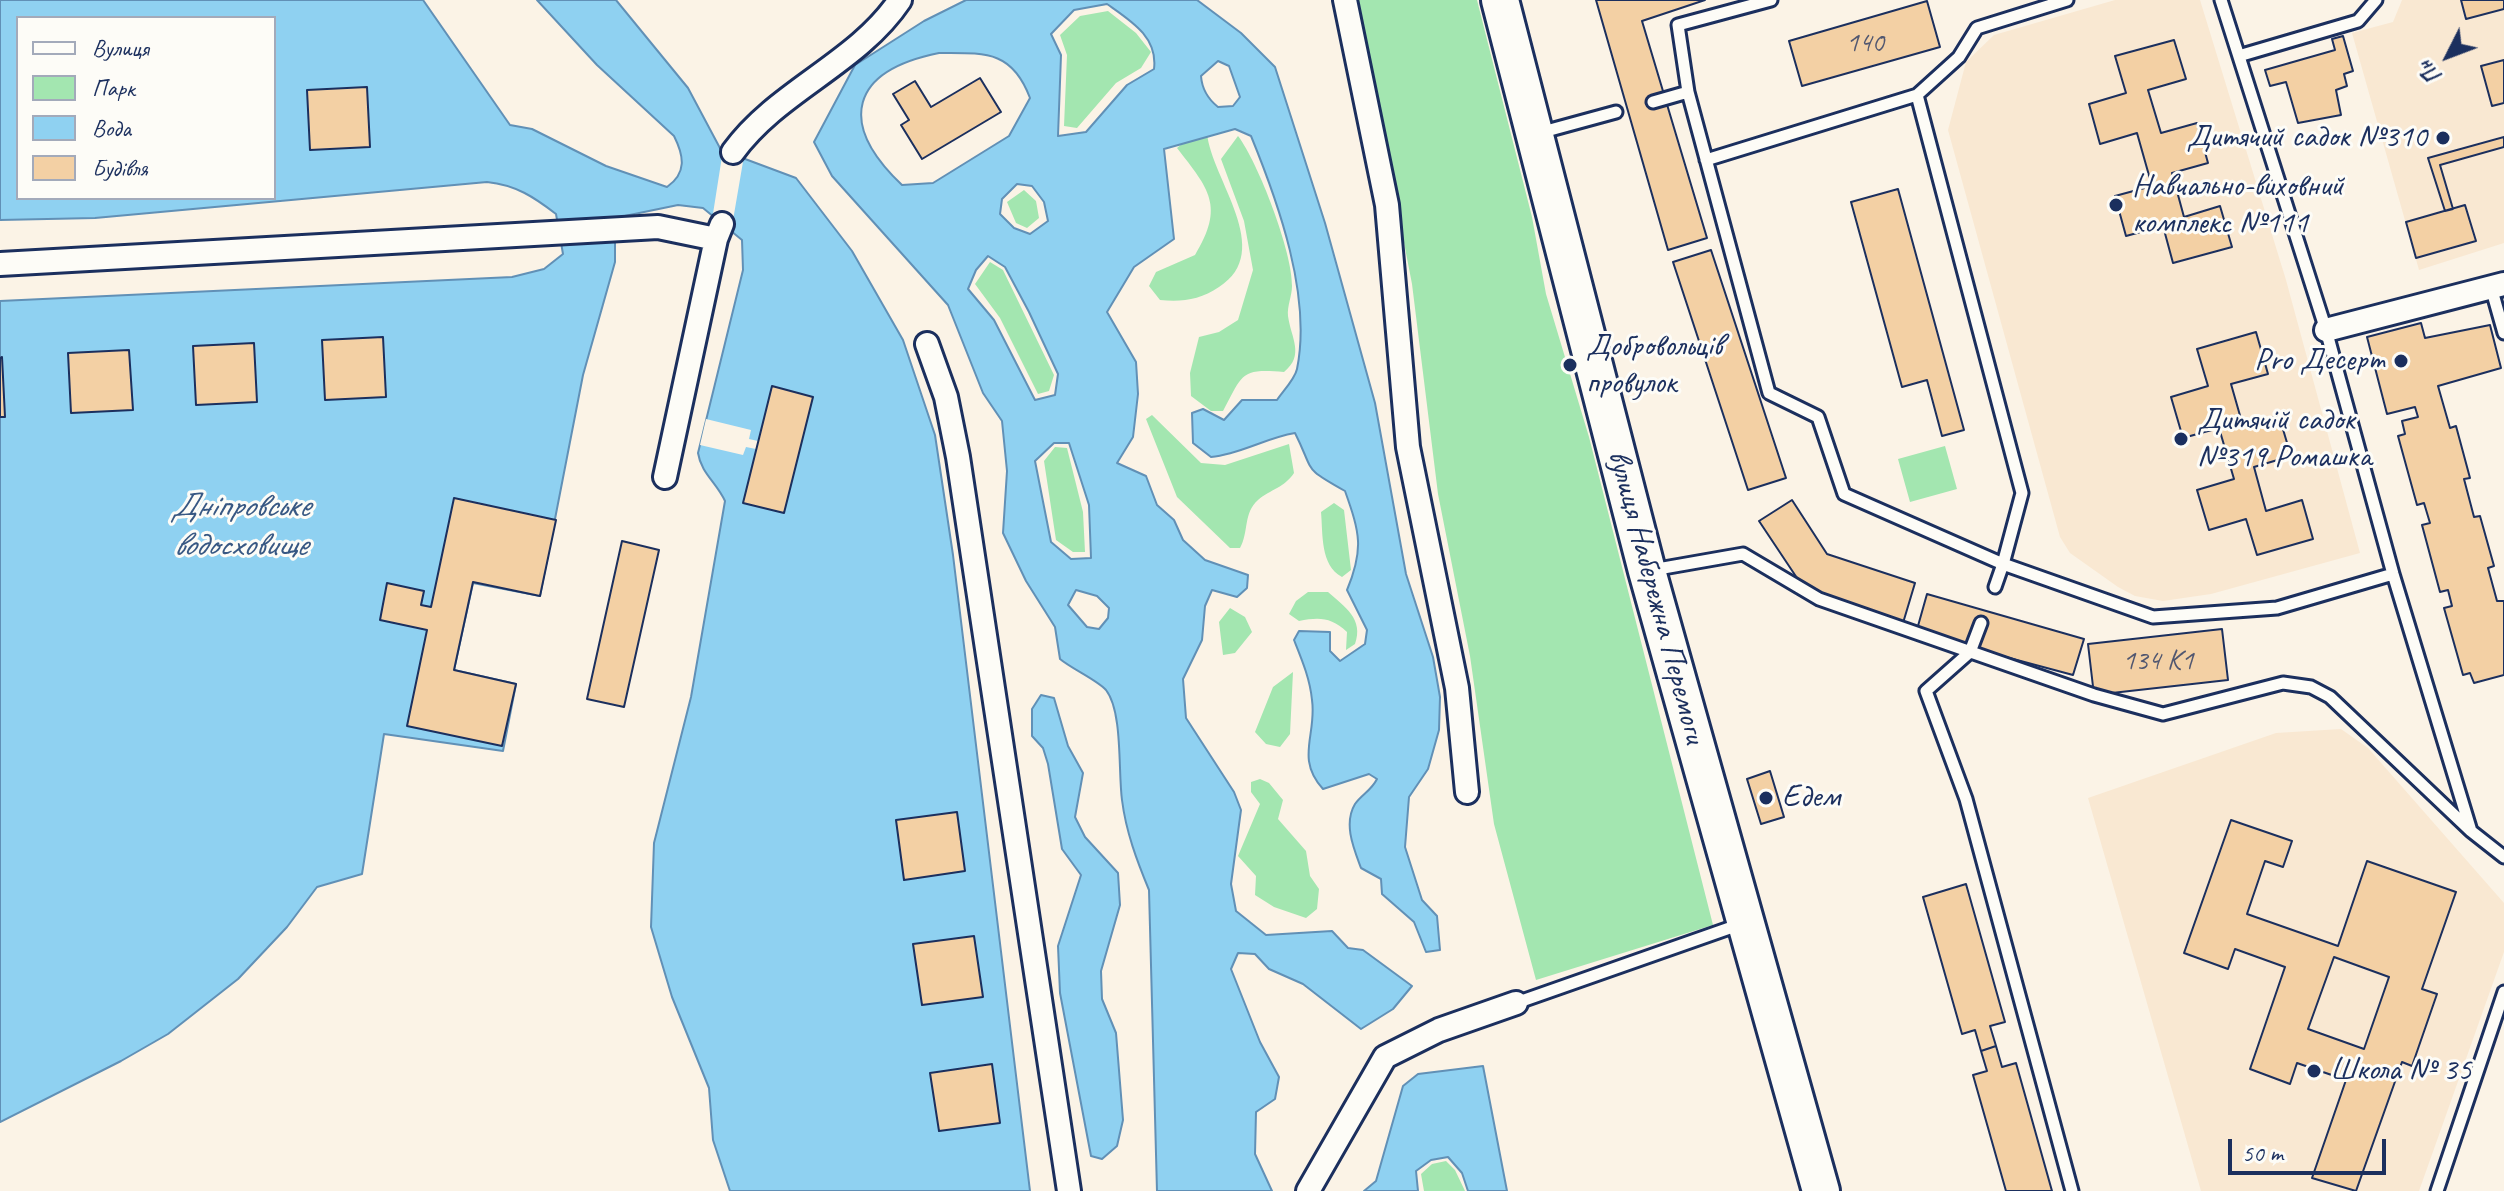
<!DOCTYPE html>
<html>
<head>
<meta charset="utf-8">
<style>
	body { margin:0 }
	#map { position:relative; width:2504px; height:1191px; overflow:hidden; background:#fbf3e6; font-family:Caveat,sans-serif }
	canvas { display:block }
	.legend { position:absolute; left:16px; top:16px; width:260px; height:184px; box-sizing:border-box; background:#fdfcf7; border:2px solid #a3aaba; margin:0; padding:10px 14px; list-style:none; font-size:24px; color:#1b2f5e }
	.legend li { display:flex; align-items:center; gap:16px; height:40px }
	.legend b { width:40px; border:2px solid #a3aaba }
	.north { position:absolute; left:2408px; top:16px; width:80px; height:80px; -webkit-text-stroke:6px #fdfcf7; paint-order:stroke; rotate:228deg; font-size:22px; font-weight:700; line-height:32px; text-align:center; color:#1b2f5e }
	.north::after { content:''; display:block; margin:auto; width:28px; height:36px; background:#1b2f5e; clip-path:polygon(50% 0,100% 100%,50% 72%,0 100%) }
	.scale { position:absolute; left:2228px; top:1139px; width:158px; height:36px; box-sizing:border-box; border:4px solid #1b2f5e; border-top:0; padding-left:10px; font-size:24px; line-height:28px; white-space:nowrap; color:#1b2f5e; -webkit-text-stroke:6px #fdfcf7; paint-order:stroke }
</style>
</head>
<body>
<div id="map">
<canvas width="2504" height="1191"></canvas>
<ul class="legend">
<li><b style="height:10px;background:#fdfcf7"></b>Вулиця</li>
<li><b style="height:22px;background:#a3e6b0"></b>Парк</li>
<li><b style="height:22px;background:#8fd1f1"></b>Вода</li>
<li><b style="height:22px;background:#f3d0a4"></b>Будівля</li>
</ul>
<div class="north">Пн</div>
<div class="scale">50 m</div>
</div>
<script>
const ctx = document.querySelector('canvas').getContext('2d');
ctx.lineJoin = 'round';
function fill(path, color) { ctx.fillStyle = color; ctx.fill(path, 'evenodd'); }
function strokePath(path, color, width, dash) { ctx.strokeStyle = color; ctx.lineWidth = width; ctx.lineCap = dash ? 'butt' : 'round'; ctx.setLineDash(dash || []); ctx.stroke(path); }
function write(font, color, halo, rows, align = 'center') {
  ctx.font = font + ' Caveat,sans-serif'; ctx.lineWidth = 6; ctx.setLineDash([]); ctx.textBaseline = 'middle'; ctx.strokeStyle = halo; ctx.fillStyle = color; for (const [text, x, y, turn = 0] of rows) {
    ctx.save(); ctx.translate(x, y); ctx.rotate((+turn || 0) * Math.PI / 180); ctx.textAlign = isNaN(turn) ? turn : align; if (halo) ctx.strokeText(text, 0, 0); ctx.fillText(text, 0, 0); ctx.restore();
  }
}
fill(new Path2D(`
	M2115,0H2200L2286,280L2360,553L2211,594L2163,601L2135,596L2118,587L2070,553L2060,537L1948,130L1966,62L1994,35Z
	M2402,0H2504V243L2419,270L2352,33L2393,22Z
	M2341,729L2368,748L2504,903V952L2419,1191H2201L2088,798L2276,733Z`), '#f9e8d2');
fill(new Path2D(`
	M1357,0H1477L1532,217L1546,294L1589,437L1713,925L1536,980L1494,824L1470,656L1438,494L1412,284Z
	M1108,11L1136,33L1151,52L1141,68L1116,83L1077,128L1064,126L1067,55L1060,35L1080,16Z
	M1207,133C1211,179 1276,251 1219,287C1200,300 1182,302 1160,300L1149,286L1156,272L1195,255C1225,206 1209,189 1177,148L1190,137Z
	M1238,136C1258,162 1293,253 1292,286C1292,296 1287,306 1288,316C1291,338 1305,355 1284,372C1239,368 1243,375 1223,411H1211L1191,396L1190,373L1199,337L1219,332L1238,320L1253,270L1244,221L1221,159Z
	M1024,190L1036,201L1039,218L1027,228L1016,223L1007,202Z
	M990,262L1003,270L1054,375L1049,391L1038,394L1000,318L975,284Z
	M1152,415L1201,463L1225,465L1289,444L1294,473C1284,488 1271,489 1258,500C1243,513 1249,532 1240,548H1230L1177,497L1146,419Z
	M1945,446L1957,489L1910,502L1898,459Z
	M1055,447L1067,448L1083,512L1085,552H1073L1056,540L1044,461Z
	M1334,503L1344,510L1351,570L1342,577C1320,565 1323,534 1321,512Z
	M1308,592H1328C1345,607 1364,619 1355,644L1346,650L1347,632C1331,617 1319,617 1299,621L1289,614L1296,601Z
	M1230,608L1245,617L1252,632L1235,653L1223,655L1219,622Z
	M1293,672L1290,734L1280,747L1266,744L1255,732L1273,687Z
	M1260,779L1269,783L1283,800L1278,819L1306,851L1310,876L1319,889L1317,909L1306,918L1274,907L1255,895L1256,876L1238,856L1260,804L1251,792V782Z
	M1446,1161L1455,1170L1465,1191H1424L1421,1174L1432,1164Z`), '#a3e6b0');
const water = new Path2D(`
	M0,0H423L510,125L532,129L606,166L667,187C687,173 684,156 674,136L597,65L537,0H616L688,88L721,150L796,178L852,251L903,340L935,435L953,555L1030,1191H730L713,1140L709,1088L672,997L651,927L654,843L691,697L725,501C717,483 701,473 698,453L743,270L742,240L703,208L678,205L615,218V262L583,375L540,596L473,583L454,670L516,684L503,751L384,734L362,874L317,887L287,927L238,979L168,1034L121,1061L0,1122V301L512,277L544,269L563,254L556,214C534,197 516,185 487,182L95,218L0,220ZM18,18H274V198H18Z
	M966,0H1197L1241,33L1275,67L1325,223L1375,403L1406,574L1433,657L1440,697L1439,730L1428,769L1409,797L1405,847L1422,900L1437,916L1440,950L1426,952L1414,922L1382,894L1381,879L1361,868C1354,849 1343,824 1355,804C1362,794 1371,791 1377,779L1369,774L1323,789C1295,758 1317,735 1312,700C1310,679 1302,660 1294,640L1299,631L1330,632V651L1340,661L1365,644L1367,630L1347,590C1364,549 1360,533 1345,491C1302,467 1315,473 1295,433C1265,438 1241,454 1211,457L1193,443L1192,413L1203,409L1224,420L1242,400H1277C1283,391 1295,379 1297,369C1312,296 1278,202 1251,136L1235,129L1164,149L1174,239L1134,267L1107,312L1136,362L1138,394L1133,437L1117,463L1146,476L1157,505L1174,520L1183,540L1205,560L1248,575L1247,588L1237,597L1212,590L1205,606L1202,640L1183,679L1186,718L1234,792L1241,810L1231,884L1236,911L1266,935L1332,931L1348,948L1363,950L1412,986L1393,1009L1361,1029L1303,984L1269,969L1255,954L1238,953L1231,969L1260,1042L1279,1077L1275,1099L1256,1112L1255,1154L1272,1191H1157L1149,890C1137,861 1126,832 1122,800C1118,771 1123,712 1106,690C1097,680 1072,669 1060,659L1055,627L1026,581L1003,533L1007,471L1002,421L983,393L948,305L832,176L814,142L855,65L924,21ZM1107,4C1131,21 1158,37 1154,69L1127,85L1086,132L1058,136L1061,55L1051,34L1074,10ZM939,53C985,53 1012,50 1030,98L1009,136L933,183L902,185C837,123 850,71 939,53ZM1218,61L1229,66L1240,97L1233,106L1218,107C1208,99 1202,90 1201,76ZM1017,184L1032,186L1044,202L1048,221L1030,234L1014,228L1000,214L1002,199ZM988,256L1005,267L1029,312L1058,374L1055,395L1035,400L994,320L968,289L976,270ZM1054,443H1069L1089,505L1091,558L1071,559L1051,542L1035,461ZM1076,590L1097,596L1109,608L1108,618L1099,629L1087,627L1068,605Z
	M1041,695L1054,698L1068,746L1083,773L1075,817L1085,837L1118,873L1120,905L1101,971L1102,999L1116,1033L1123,1120L1117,1146L1102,1159L1091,1156L1060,993L1058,946L1081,875L1062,849L1048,764L1043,748L1032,736V709Z
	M1483,1066L1507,1191H1468L1462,1173L1448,1157L1431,1160L1416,1171L1418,1191H1364L1376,1181L1403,1086L1418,1074Z`);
fill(water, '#8fd1f1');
strokePath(water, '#6190b6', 2);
fill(new Path2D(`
	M723,150L744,156L732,226L712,220Z
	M706,419L751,430L749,439L758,441L756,449L746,447L743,455L700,445Z`), '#fbf3e6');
const building = new Path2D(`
	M1596,0H1705L1642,21L1707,238L1668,250Z
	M2461,0H2504V9L2466,19Z
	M1927,1L1940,47L1802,86L1789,41Z
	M2343,36L2353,71L2344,74L2347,86L2336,90L2341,115L2298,123L2286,82L2270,86L2265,70L2335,50L2332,39Z
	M2174,40L2186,79L2148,90L2161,133L2197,123L2208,163L2172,173L2184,217L2220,206L2232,247L2173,263L2163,226L2126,236L2115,196L2152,186L2137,133L2100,144L2089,104L2126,93L2115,56Z
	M2504,60V103L2492,106L2481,66Z
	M980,78L1001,112L922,159L901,125L909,120L893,94L915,81L931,107Z
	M367,87L370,147L310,150L307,90Z
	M2504,137V147L2440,165L2453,209L2445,211L2428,158Z
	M1898,189L1964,430L1942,436L1927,380L1902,387L1851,202Z
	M2465,205L2476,241L2416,258L2406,222Z
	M1711,250L1786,478L1748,490L1673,262Z
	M2421,323L2425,338L2490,325L2501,368L2438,386L2450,428L2456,426L2470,478L2464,479L2474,517L2480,516L2494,566L2488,568L2497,601H2504V675L2474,683L2470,673L2463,675L2444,608L2452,606L2448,590L2440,592L2422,525L2430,523L2424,503L2417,505L2398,436L2405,434L2402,421L2418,417L2415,407L2387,414L2367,337Z
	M2256,332L2268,374L2231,384L2243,426L2279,416L2291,456L2254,467L2266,511L2302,500L2313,539L2257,555L2246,519L2209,530L2197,490L2234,479L2219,428L2183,438L2171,397L2208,386L2197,349Z
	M383,337L386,397L325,400L322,340Z
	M254,343L257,402L196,405L193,346Z
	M129,350L133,410L71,413L68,353Z
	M2,357L5,417H0V358Z
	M772,386L813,397L784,513L743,503Z
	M454,498L556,520L540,596L473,582L454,670L516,684L502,746L407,726L427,630L380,620L387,583L424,591L421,605L431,607Z
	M1792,500L1827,554L1915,583L1903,623L1805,590L1759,521Z
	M622,541L659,550L624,707L587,699Z
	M1927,594L2084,639L2073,675L1916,633Z
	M2222,629L2228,680L2094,695L2088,644Z
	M1770,771L1784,817L1761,824L1747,779Z
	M957,812L965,871L904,880L896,820Z
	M2231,820L2292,841L2283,867L2265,861L2247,914L2338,946L2367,861L2456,892L2422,989L2437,994L2412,1066L2402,1062L2356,1191L2312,1178L2346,1080L2297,1063L2290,1084L2250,1069L2285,967L2235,949L2228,969L2184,953ZM2334,957L2389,977L2364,1049L2308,1029Z
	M1966,884L2005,1022L1990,1026L1996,1046L1981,1051L1975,1030L1962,1034L1923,897Z
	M974,936L983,997L922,1005L913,944Z
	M1996,1046L2002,1067L2016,1063L2052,1191H2006L1973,1075L1987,1071L1981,1051Z
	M992,1064L1000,1123L939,1131L930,1073Z`);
fill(building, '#f3d0a4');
strokePath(building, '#1b2f5e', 2);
const lane = new Path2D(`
	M1771,0L1678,25L1688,92L1769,393L1818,417L1844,494L2003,564L1995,587
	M2221,0L2326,330L2393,574L2471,831L2504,857
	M2242,55L2358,21L2376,0
	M1917,95L2022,493L2003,564L2153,617L2277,608L2393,574
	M1653,102L1688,92
	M1539,133L1616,112
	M1706,160L1917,95L1959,57L1977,28L2067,0
	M2491,287L2504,333
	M1652,570L1743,554L1819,599L2094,695L2163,714L2283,683L2311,687L2330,697L2471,831
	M1981,623L1970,652L1926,691L1966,799L2072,1191
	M1516,1003L1741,924
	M2437,1191L2504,992`);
const street = new Path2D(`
	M1345,0L1387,205L1408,447L1457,688L1467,792
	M733,152C778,90 857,64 900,0
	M0,264L658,227L716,239L722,224
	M2326,330L2504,284
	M927,344L946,397L958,457L1069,1191
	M665,477L716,239
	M1308,1191L1385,1057L1439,1030L1516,1003`);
const primary = new Path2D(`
	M1500,0L1647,571L1821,1191`);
strokePath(lane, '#1b2f5e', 17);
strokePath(street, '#1b2f5e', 28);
strokePath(primary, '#1b2f5e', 42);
strokePath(lane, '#fdfcf7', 11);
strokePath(street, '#fdfcf7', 22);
strokePath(primary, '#fdfcf7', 36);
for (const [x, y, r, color] of [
	[2443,138,8,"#1b2f5e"],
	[2116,205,8,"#1b2f5e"],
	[2401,361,8,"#1b2f5e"],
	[1570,365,8,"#1b2f5e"],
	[2181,439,8,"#1b2f5e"],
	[1766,798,8,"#1b2f5e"],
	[2314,1071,8,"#1b2f5e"]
]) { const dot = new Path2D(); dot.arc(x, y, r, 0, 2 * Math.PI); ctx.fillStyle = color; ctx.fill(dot); strokePath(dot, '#fdfcf7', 3); }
write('28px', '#515770', null, [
	["140",1865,44],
	["134 К1",2158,662]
]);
write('32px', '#1b2f5e', '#fdfcf7', [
	["Дитячий садок №310",2427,138,"right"],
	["Навчально-виховний",2132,187],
	["комплекс №111",2132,224],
	["Добровольців",1586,347],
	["провулок",1586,384],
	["Pro Десерт",2385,361,"right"],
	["Дитячій садок",2197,421],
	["№319 Ромашка",2197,458],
	["Едем",1782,798],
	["Школа № 35",2330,1071]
], 'left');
write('32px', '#1b2f5e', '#fdfcf7', [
	["вулиця Набережна Перемоги",1656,597,75]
]);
write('italic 34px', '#385883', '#fdfcf7', [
	["Дніпровське",240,507],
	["водосховище",240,546]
]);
</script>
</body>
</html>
